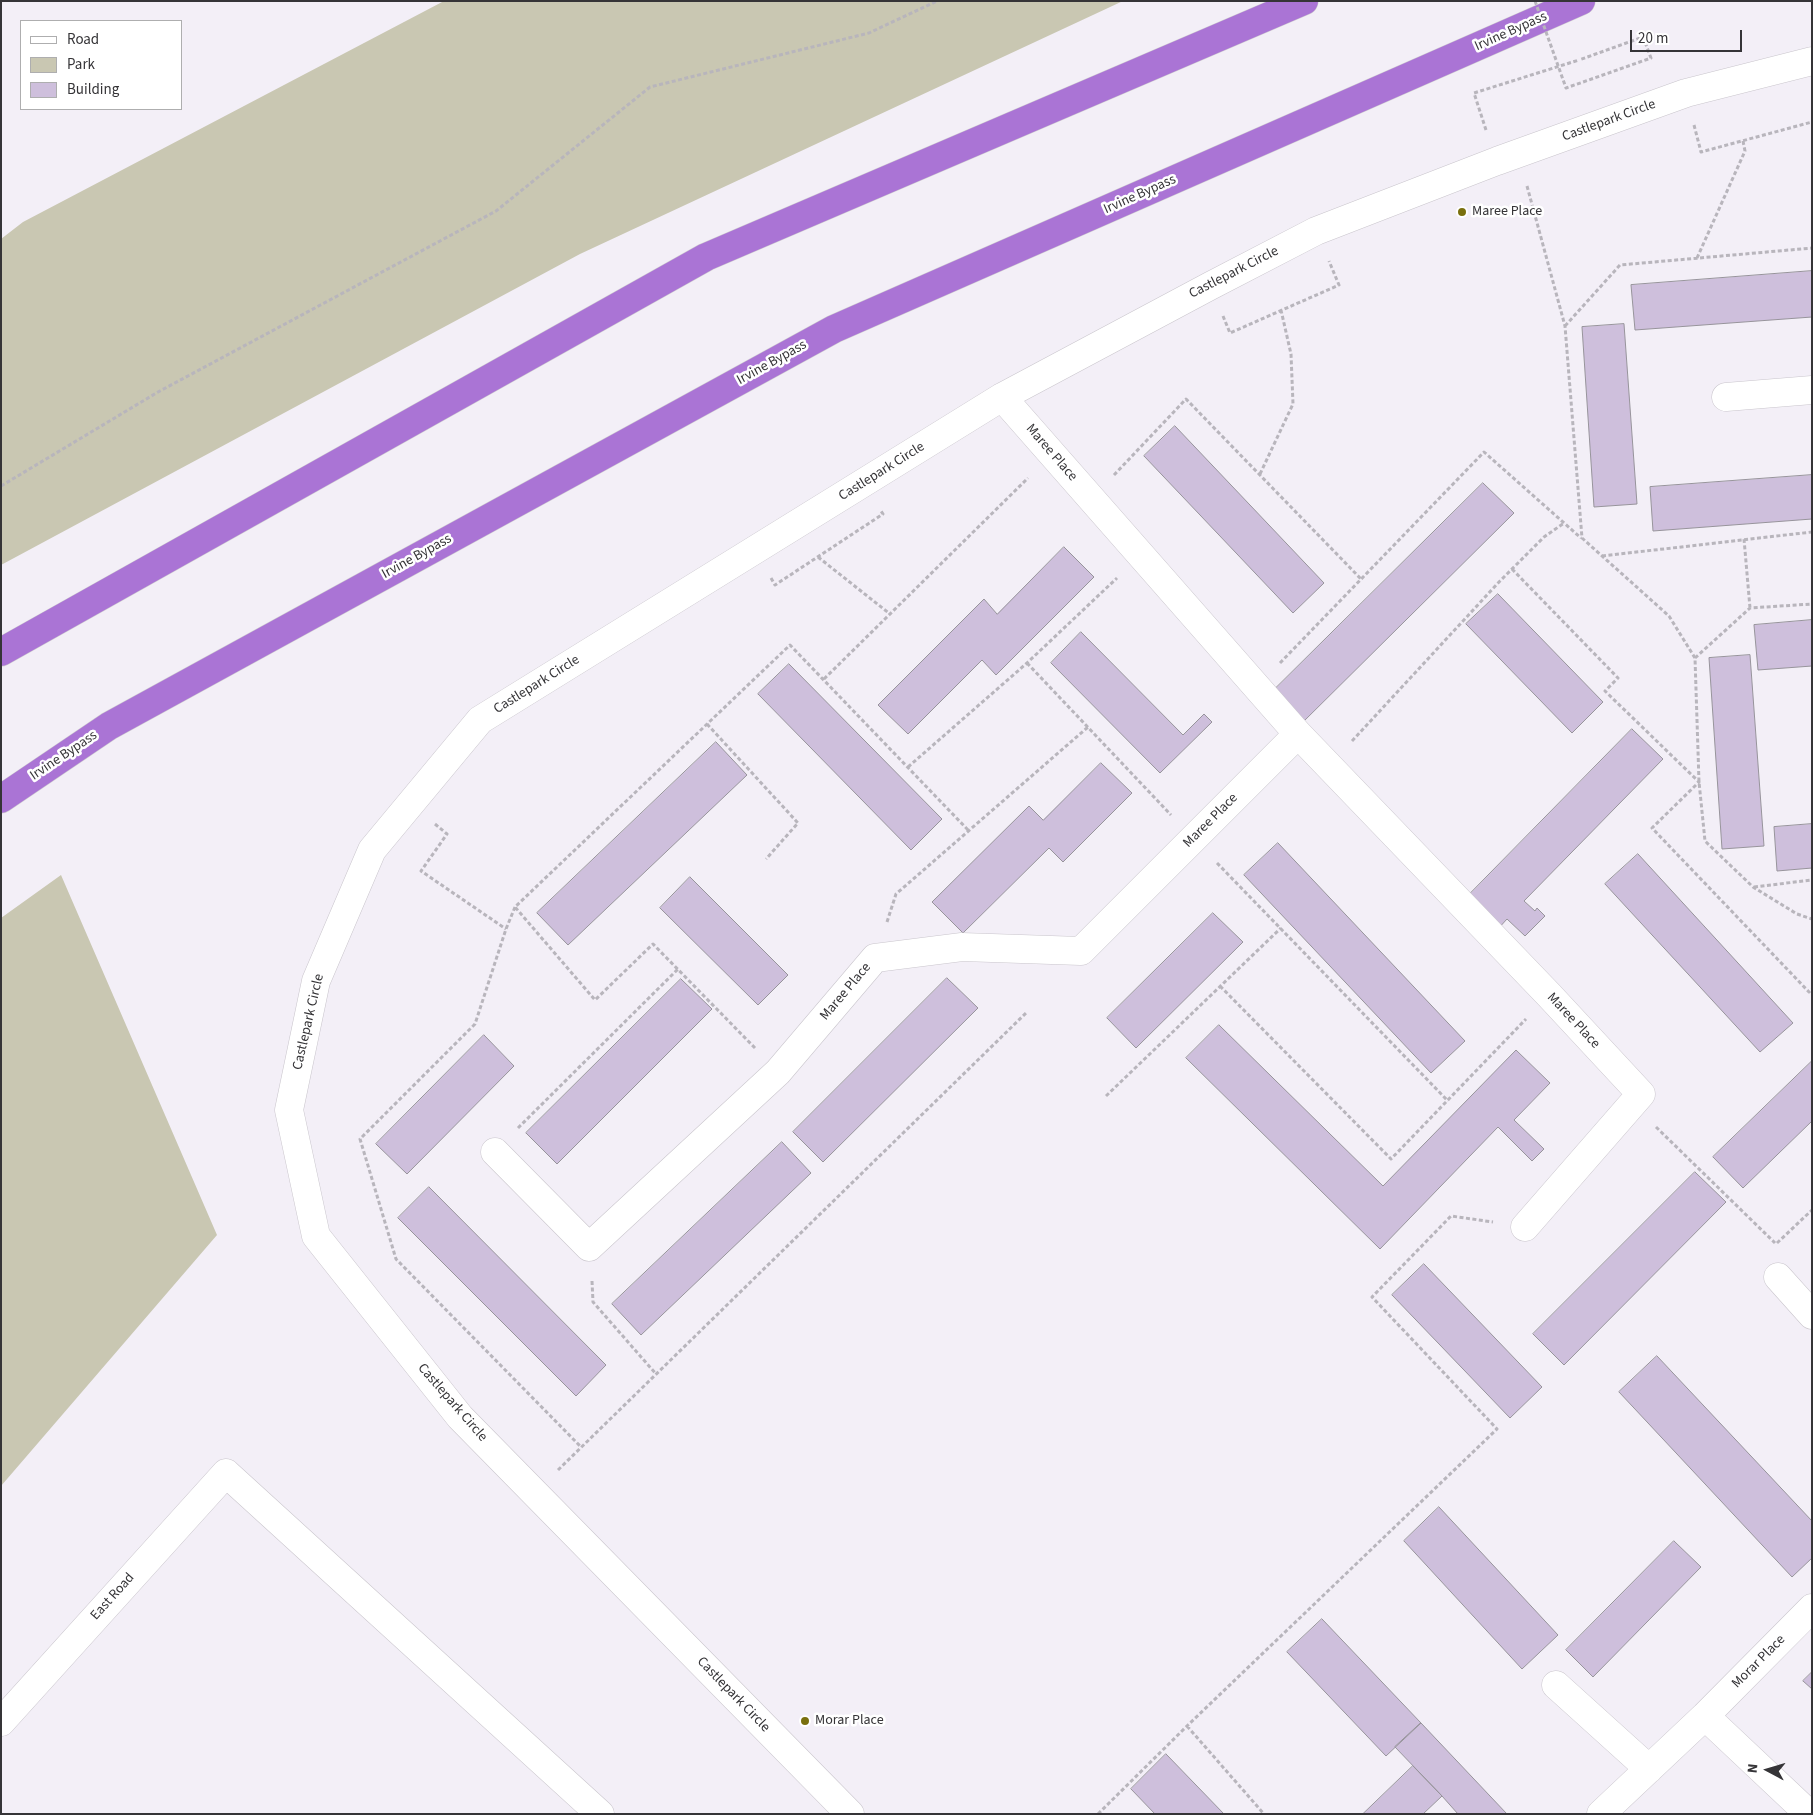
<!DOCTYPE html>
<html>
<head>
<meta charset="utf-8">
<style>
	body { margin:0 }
	#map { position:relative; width:1813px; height:1815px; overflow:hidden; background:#f3eff7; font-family:"Source Sans 3",sans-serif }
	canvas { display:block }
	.frame { position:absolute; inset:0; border:2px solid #353437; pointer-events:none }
	.legend { position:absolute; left:20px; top:20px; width:162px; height:90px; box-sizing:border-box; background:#fff; border:1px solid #aeaeaf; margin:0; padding:6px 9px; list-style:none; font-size:15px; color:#353437 }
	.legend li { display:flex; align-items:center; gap:10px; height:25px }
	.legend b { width:25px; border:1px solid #aeaeaf }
	.north { position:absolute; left:1743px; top:1745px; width:50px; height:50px; -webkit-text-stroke:4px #fff; paint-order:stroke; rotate:276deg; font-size:14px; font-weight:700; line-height:20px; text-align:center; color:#353437 }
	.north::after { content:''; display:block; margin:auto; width:18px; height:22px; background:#353437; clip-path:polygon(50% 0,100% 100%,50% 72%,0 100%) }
	.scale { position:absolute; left:1630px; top:30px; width:112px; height:22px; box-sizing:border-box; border:2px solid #353437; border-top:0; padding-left:6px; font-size:15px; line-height:18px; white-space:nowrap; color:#353437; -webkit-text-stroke:4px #fff; paint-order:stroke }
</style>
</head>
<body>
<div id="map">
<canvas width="1813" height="1815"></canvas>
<div class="frame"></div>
<ul class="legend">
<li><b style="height:6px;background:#fff"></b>Road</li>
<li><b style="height:14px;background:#c9c7b2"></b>Park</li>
<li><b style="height:14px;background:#cebfdc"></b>Building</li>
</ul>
<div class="north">N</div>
<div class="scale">20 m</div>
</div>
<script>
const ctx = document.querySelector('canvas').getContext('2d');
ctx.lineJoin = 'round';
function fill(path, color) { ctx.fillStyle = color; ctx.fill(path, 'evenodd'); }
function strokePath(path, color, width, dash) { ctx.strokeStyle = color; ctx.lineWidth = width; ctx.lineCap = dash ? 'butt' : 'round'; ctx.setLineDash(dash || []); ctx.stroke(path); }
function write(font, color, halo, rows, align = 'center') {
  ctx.font = font + ' "Source Sans 3",sans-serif'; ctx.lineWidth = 5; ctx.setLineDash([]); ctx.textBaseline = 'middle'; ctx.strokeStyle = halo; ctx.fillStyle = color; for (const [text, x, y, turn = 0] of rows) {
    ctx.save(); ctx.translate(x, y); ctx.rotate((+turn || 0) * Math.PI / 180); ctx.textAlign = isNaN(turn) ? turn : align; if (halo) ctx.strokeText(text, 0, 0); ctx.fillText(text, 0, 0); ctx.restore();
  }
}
fill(new Path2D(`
	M444,1H1123L580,254L1,565V239L23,222Z
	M61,875L217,1235L1,1486V918Z`), '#c9c7b2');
const building = new Path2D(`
	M1812,271V317L1635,330L1631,285Z
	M1624,324L1637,504L1594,507L1582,327Z
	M1175,426L1324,583L1293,613L1144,456Z
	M1812,475V519L1653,531L1650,487Z
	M1483,483L1514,513L1299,726L1269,695Z
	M1064,547L1094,577L996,675L982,660L908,734L878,705L984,599L997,614Z
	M1498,594L1603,702L1572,733L1466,624Z
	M1812,620V666L1758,670L1754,625Z
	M1081,632L1183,735L1204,714L1212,722L1160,773L1051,663Z
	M1750,655L1764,846L1722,849L1709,658Z
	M789,664L942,819L911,850L758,694Z
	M1632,729L1663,759L1524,901L1535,911L1537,908L1545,916L1525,936L1507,919L1497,930L1465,899Z
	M716,742L747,775L568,945L537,913Z
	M1101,763L1132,793L1063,862L1049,848L963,933L932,902L1029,806L1043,820Z
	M1812,824V868L1777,871L1774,827Z
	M1278,843L1465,1041L1431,1073L1244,875Z
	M1638,854L1793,1023L1760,1052L1605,884Z
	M690,877L788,975L758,1005L660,908Z
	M1213,913L1243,942L1136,1048L1107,1018Z
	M947,978L978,1008L823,1162L793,1132Z
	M681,979L712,1009L557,1164L526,1133Z
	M1219,1025L1383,1186L1516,1050L1550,1083L1514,1120L1544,1149L1532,1161L1498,1127L1380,1249L1186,1058Z
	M484,1035L514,1066L407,1174L376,1144Z
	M1812,1061V1121L1743,1188L1713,1157Z
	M782,1142L811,1173L641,1335L612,1304Z
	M1695,1172L1726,1202L1564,1365L1533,1334Z
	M429,1187L606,1365L576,1396L398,1218Z
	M1424,1264L1542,1387L1510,1418L1392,1295Z
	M1657,1356L1812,1521V1558L1792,1577L1619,1392Z
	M1439,1507L1558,1635L1522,1669L1404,1541Z
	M1674,1541L1701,1567L1593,1677L1566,1650Z
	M1322,1619L1421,1723L1386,1756L1287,1652Z
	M1812,1672V1689L1803,1681Z
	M1421,1723L1507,1814H1458L1442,1796L1395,1747Z
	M1166,1754L1224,1814H1155L1131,1789Z
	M1413,1766L1442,1796L1423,1814H1363Z`);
fill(building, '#cebfdc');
strokePath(building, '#97949b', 1);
const street = new Path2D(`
	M1002,397L1298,734L1549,995L1641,1094L1525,1227
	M1726,397L1812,390
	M495,1152L589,1247L778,1072L875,958L962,947L1081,951L1298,734
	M1778,1277L1812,1315
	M1556,1685L1649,1769
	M1705,1716L1809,1814
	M1,1722L226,1473L600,1814
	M850,1814L460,1417L316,1236L289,1110L316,981L372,850L480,720L1002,397L1210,286L1316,231L1497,161L1686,93L1812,61
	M1601,1814L1705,1716L1812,1608`);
const highway = new Path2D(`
	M1,652L706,257L1304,1
	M1,799L109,726L834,329L1581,1`);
strokePath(street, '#c9c5cc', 29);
strokePath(highway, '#cfcecf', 29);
strokePath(new Path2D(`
	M1694,125L1701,152L1812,122
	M1486,130L1474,93L1579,60
	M1527,186L1565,326L1582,538L1669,616L1695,658L1699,782L1705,841L1753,887L1797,914L1812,919
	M1697,258L1745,151L1743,141
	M1223,316L1230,333L1339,285L1329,261
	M1565,326L1620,265L1812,248
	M1260,474L1293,404L1291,354L1281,310
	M1114,475L1186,399L1361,579
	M1,486L158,392L496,211L650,87L869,33L937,1
	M1744,539L1750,608
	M1602,556L1812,532
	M818,557L890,614
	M1512,569L1618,678L1605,691L1699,782L1652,828L1809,992L1812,989
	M771,578L775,585L883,514L881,511
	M1695,658L1750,608L1812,604
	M1027,663L1171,815
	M1280,663L1484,452L1581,538
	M824,679L1028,478
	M707,724L798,823L766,859
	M1352,741L1499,582L1544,537L1564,523
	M908,767L1027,663L1117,578
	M435,824L447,834L421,871L506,929
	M1217,863L1448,1101
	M1754,887L1812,880
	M515,907L506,929L475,1024L360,1139L396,1259L581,1447
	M887,922L896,894L1088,727
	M1220,986L1391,1159L1526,1019
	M755,1048L653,944L595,1000L515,907L790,645L969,831
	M1106,1096L1281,928
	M1656,1127L1775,1243
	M518,1128L678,969
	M1777,1243L1812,1210
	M592,1281L593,1302L656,1374
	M558,1470L1026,1013
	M1187,1726L1264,1814
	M1098,1814L1187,1726L1497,1429L1372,1297L1451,1216L1493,1222`), '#b8b5bc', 3, [4, 2.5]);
strokePath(street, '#fff', 28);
strokePath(highway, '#aa74d5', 28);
strokePath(new Path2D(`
	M1535,1L1566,88L1651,58L1643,37L1579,60`), '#b8b5bc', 3, [4, 2.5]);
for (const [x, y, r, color] of [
	[1462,212,5,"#796f0d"],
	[805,1721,5,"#796f0d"]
]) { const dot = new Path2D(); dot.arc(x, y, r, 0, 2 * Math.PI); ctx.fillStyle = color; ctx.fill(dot); strokePath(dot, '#fff', 2); }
write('14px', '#353437', '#fff', [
	["Irvine Bypass",1511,32,-24],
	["Castlepark Circle",1609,121,-20],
	["Irvine Bypass",1140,195,-24],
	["Castlepark Circle",1234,273,-27],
	["Irvine Bypass",772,363,-29],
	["Maree Place",1051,453,49],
	["Castlepark Circle",882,472,-32],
	["Irvine Bypass",417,557,-29],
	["Castlepark Circle",537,685,-32],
	["Irvine Bypass",64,756,-34],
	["Maree Place",1211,821,-45],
	["Maree Place",846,992,-50],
	["Maree Place",1573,1021,47],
	["Castlepark Circle",309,1022,-77],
	["Castlepark Circle",452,1403,49],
	["East Road",113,1597,-48],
	["Morar Place",1759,1662,-45],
	["Castlepark Circle",733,1695,46]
]);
write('14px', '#353437', '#fff', [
	["Maree Place",1472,212],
	["Morar Place",815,1721]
], 'left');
</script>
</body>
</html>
